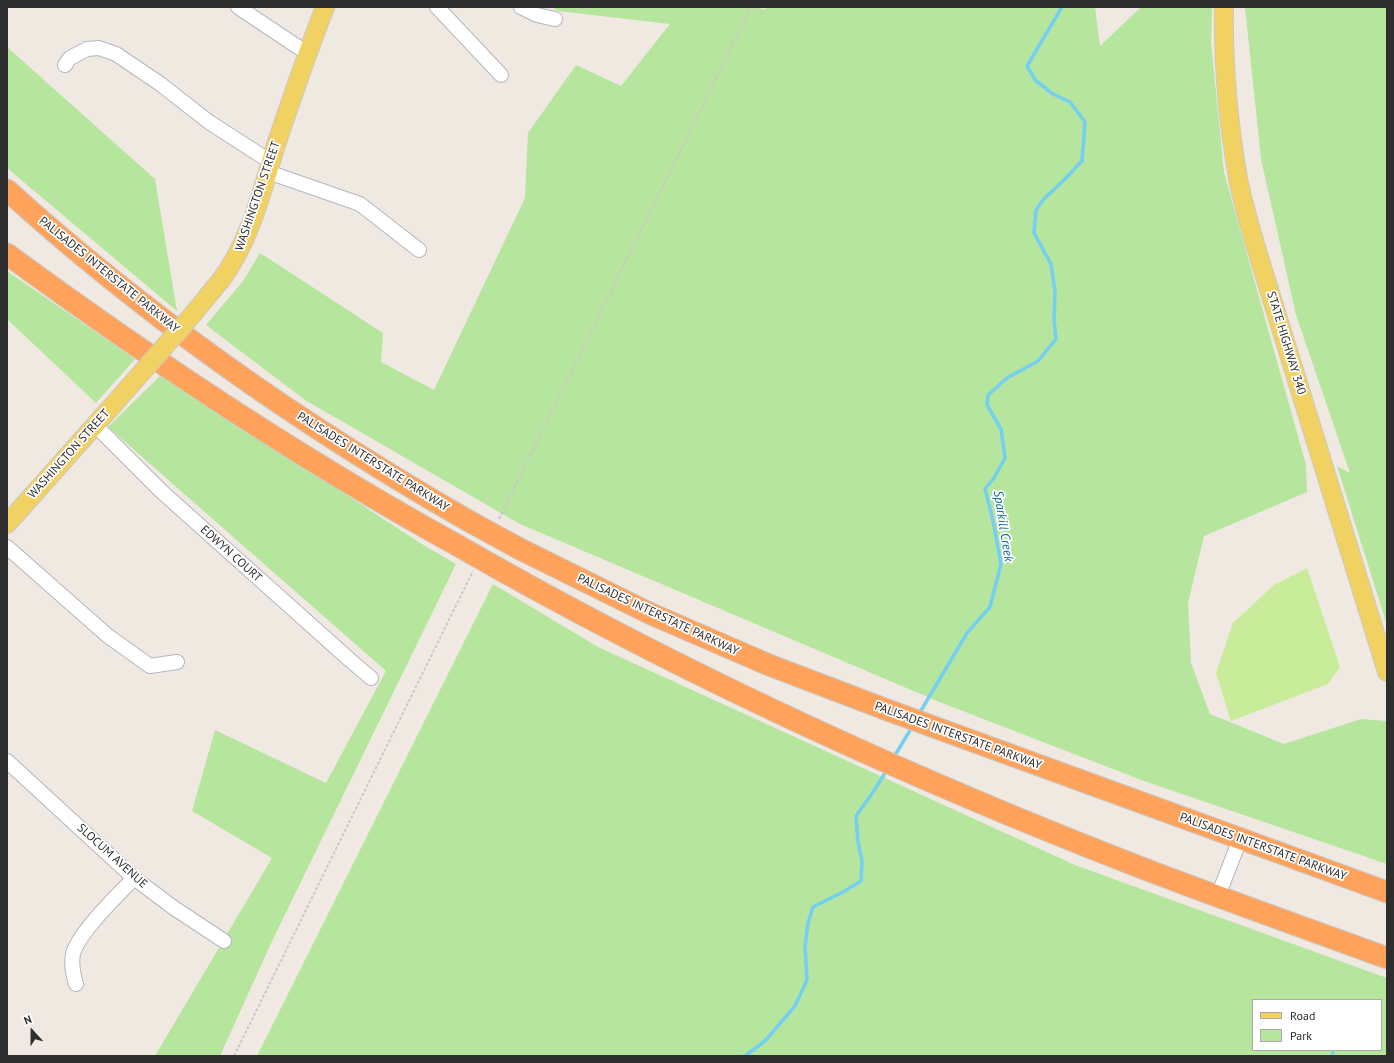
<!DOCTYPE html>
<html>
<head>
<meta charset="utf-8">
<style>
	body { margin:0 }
	#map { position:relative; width:1394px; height:1063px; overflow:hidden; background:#efe9e1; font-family:"PT Sans",sans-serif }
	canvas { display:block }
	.frame { position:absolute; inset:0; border:8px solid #2e2e2e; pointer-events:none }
	.legend { position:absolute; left:1252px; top:999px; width:130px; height:52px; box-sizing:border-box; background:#fff; border:1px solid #ababab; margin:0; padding:5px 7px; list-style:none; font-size:12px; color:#2e2e2e }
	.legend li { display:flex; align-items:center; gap:8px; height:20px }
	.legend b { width:20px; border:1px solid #ababab }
	.north { position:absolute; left:12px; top:1011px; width:40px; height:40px; -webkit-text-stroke:3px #fff; paint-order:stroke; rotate:339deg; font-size:11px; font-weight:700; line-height:16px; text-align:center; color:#2e2e2e }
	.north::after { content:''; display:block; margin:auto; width:14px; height:18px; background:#2e2e2e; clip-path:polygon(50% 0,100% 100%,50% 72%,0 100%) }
</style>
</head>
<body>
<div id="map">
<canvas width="1394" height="1063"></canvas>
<div class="frame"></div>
<ul class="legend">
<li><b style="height:5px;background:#f2d163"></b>Road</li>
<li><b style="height:11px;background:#b6e59e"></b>Park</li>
</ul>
<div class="north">N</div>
</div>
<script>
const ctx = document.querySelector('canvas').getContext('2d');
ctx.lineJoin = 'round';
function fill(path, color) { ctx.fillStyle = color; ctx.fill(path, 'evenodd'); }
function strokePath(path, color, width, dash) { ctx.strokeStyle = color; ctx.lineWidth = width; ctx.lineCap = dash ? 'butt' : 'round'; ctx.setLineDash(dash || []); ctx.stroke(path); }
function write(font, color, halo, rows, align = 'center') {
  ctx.font = font + ' "PT Sans",sans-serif'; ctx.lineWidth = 3.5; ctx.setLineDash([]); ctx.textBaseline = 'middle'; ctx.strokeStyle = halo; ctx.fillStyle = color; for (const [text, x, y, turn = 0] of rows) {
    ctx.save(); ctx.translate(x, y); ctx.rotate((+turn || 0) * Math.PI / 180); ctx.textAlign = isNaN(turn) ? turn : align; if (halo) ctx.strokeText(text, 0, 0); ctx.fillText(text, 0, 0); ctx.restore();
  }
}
fill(new Path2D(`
	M551,7H757L765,10L766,7H1095L1100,46L1141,7H1212L1211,42L1224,172L1306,465L1307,492L1204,536L1188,603L1191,663L1210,714L1284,744L1361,719L1386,721L1387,725V864L1144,781L942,703L520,524L305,400L206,325L243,281L260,253L383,333L381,362L434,390L525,198L528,133L576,65L621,86L670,24L558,11Z
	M1245,7H1387L1386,622L1337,466L1350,473L1296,315L1261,159Z
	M7,47L155,179L177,311L7,168Z
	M7,271L135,359L96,403L7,319Z
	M162,374L420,543L456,564L273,939L220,1056H155L272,858L192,811L215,730L326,783L386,671L108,427Z
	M493,584L598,647L1075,865L1387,978V1056H257ZM1253,1000H1381V1050H1253Z`), '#b6e59e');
fill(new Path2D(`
	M1307,568L1340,667L1328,684L1231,721L1216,673L1233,623L1274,585Z`), '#c9ec9a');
strokePath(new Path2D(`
	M919,714L967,633L990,607L1001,564L992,516L985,489L994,478L1005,458L1001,429L987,405L988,395L1007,378L1038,361L1056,339L1054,320L1055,292L1051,264L1034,233L1036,210L1043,200L1065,179L1082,161L1085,122L1070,102L1053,94L1036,81L1027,66L1062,7
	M894,757L912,727
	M745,1056L765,1041L795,1006L807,980L805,946L808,923L813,907L843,892L861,881L862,861L858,842L856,816L871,795L887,770
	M1332,1056L1333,1053`), '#75cff0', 3.5);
const minor = new Path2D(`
	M238,7L307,53
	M437,7L501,75
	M521,7L537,15L555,19
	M65,65L70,58L87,49L99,48L116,54L159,83L209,122L271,162
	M268,172L360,204L419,250
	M95,425L161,491L351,661L371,678
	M7,547L108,636L150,666L177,662
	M7,761L134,878L174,908L224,941
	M1218,896L1240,839
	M76,984C73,974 71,964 73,954C78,933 118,895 134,878`);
const major = new Path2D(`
	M1224,7C1223,65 1228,121 1238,178C1242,200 1249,222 1255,244L1387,672
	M221,280C250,241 261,194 275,148C291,100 307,54 325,7
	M7,524L113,405`);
const highway = new Path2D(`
	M7,190C147,317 303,426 467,520
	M7,254C150,359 299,458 455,544
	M520,549L649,613L769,665L890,711L1387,892
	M508,574C711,687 925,784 1142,868C1223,899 1305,928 1387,958`);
strokePath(minor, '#b4b7c1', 16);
strokePath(major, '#c9c9c9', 20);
strokePath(highway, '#c9c9c9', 23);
strokePath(new Path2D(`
	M499,519L751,7
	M234,1056L473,571`), '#c9c9c9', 2, [3, 2]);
strokePath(minor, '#fff', 14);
strokePath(major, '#f2d163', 18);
strokePath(highway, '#ffa35c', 21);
const majorBridge = new Path2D(`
	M113,405L188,320L221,280`);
const highwayBridge = new Path2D(`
	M467,520L520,549
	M455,544L508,574`);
strokePath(majorBridge, '#c9c9c9', 20, []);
strokePath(highwayBridge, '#c9c9c9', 23, []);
strokePath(majorBridge, '#f2d163', 18);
strokePath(highwayBridge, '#ffa35c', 21);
write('12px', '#2e2e2e', '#fff', [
	["WASHINGTON STREET",258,196,-71],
	["PALISADES INTERSTATE PARKWAY",109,275,39],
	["STATE HIGHWAY 340",1286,343,73],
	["WASHINGTON STREET",69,454,-48],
	["PALISADES INTERSTATE PARKWAY",373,462,32],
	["EDWYN COURT",231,554,42],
	["PALISADES INTERSTATE PARKWAY",658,615,25],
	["PALISADES INTERSTATE PARKWAY",958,736,20],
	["PALISADES INTERSTATE PARKWAY",1263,847,20],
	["SLOCUM AVENUE",112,856,42]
]);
write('italic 13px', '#0d6fa3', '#fff', [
	["Sparkill Creek",1003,526,81]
]);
</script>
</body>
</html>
